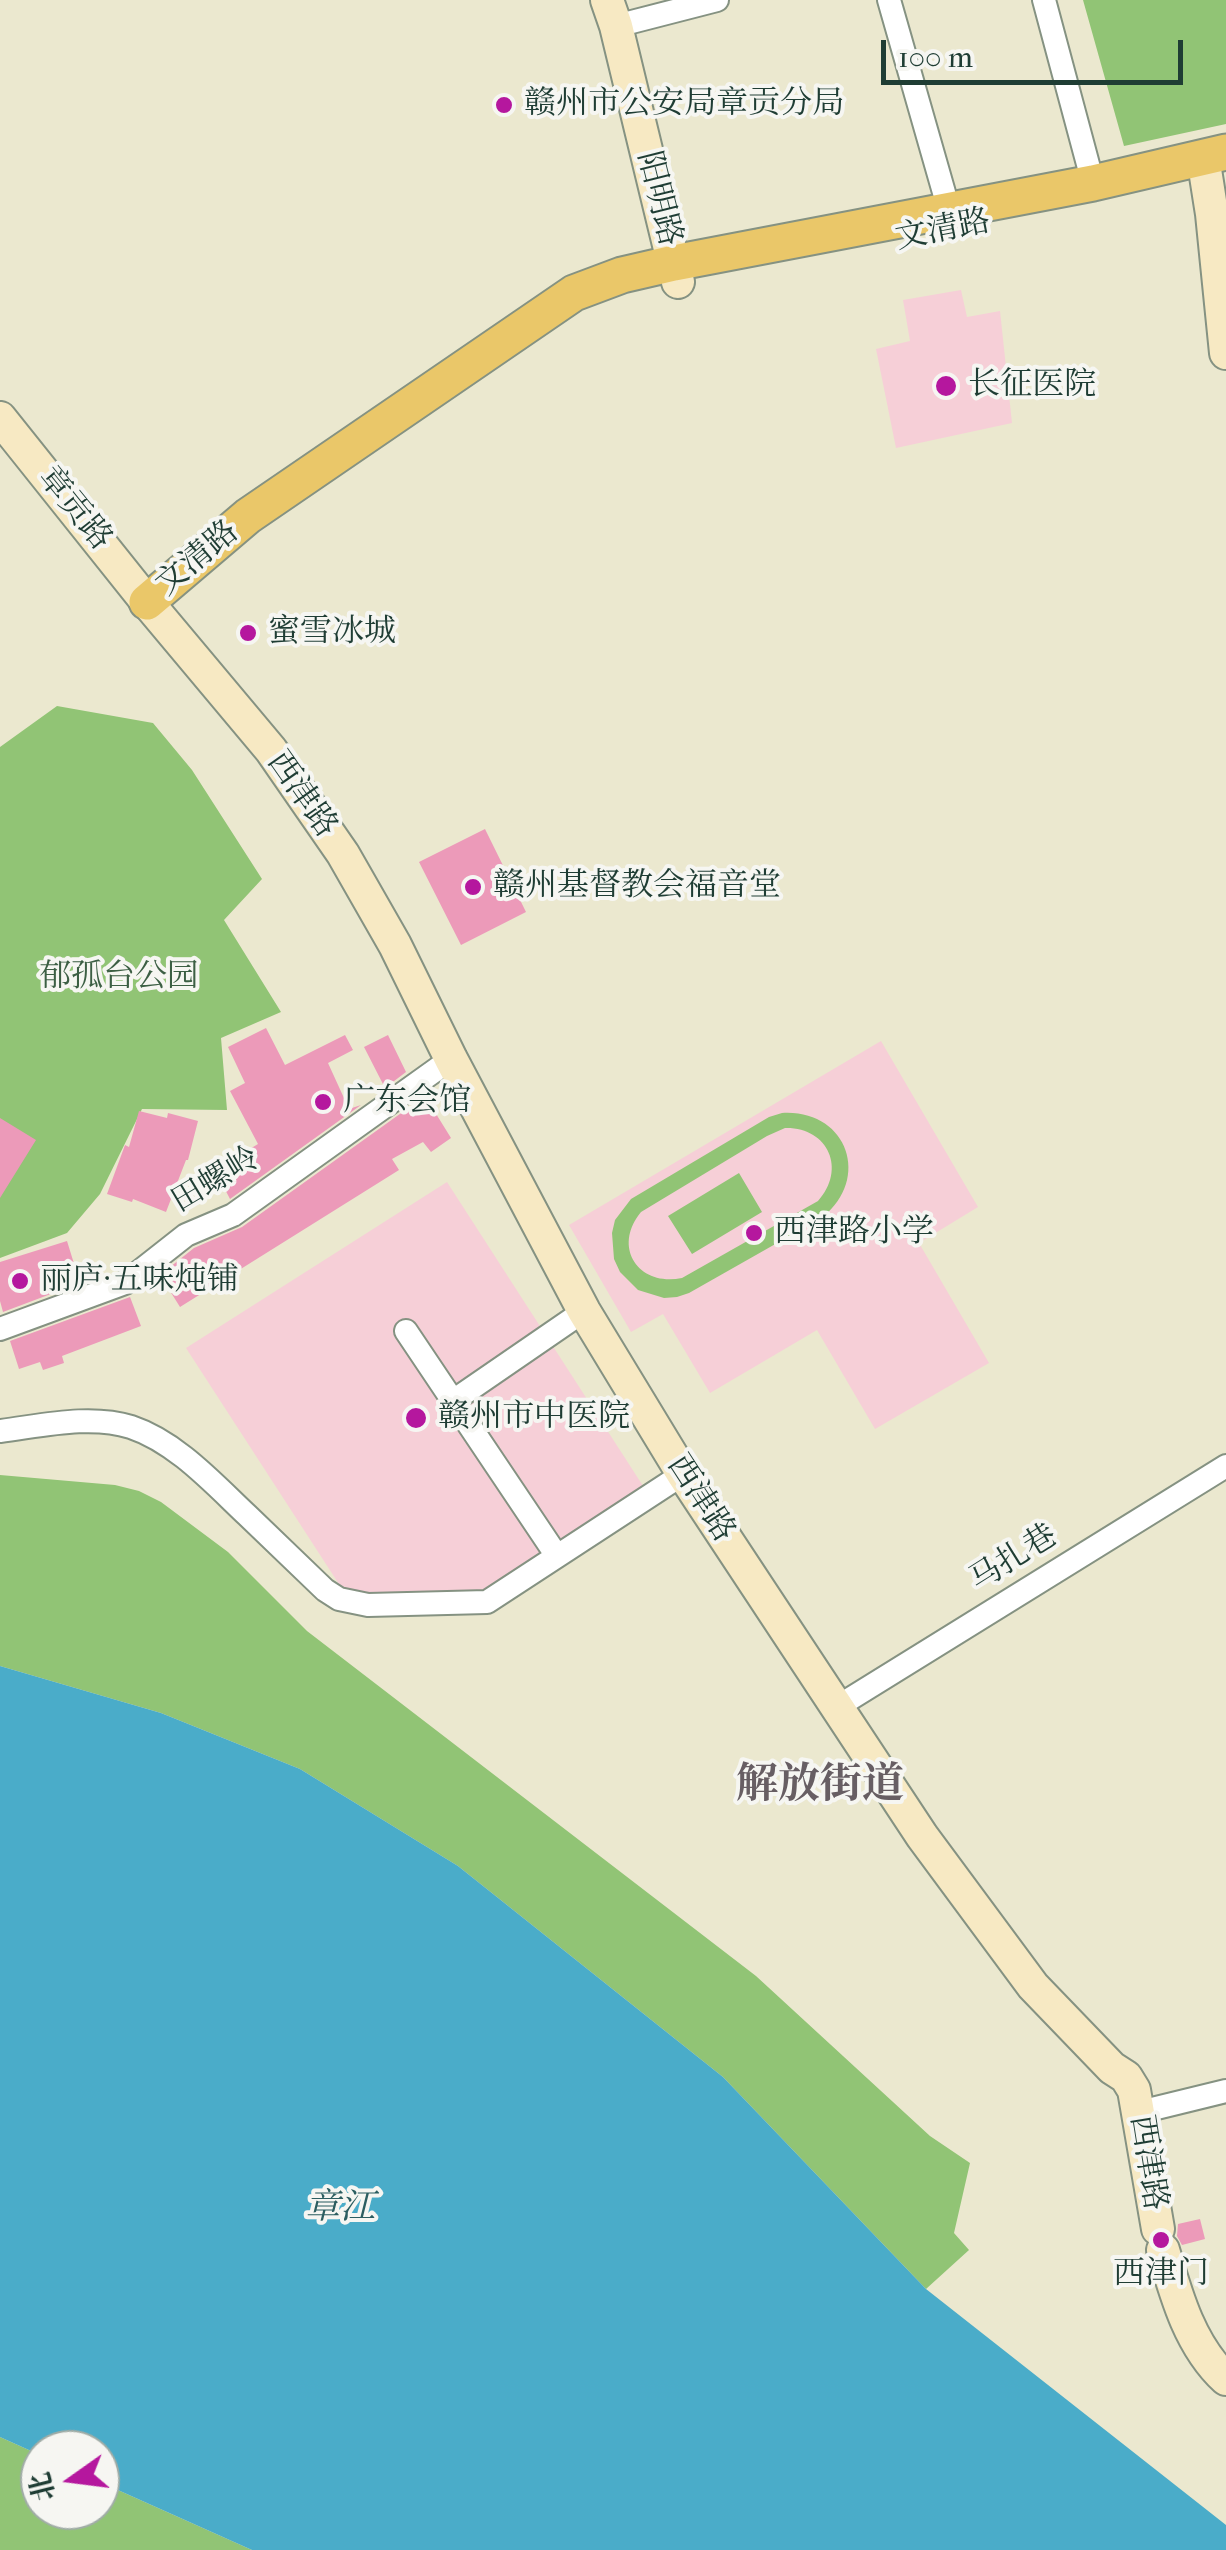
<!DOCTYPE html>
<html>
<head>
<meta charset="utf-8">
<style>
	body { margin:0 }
	#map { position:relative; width:1226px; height:2550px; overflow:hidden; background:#ebe8cf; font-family:"IM FELL French Canon","Noto Serif SC",serif }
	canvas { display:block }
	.north { position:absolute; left:20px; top:2430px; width:100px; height:100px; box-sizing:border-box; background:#f6f6f2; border:2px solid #a0aca6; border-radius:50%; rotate:256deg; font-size:28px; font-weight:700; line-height:40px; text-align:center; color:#1f3d34 }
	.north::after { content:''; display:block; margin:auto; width:35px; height:45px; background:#b5179e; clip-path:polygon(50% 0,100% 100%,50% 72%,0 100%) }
	.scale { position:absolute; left:881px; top:40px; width:302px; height:45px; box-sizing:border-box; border:5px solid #1f3d34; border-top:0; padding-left:12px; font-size:30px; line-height:35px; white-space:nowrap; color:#1f3d34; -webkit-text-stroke:8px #f6f6f2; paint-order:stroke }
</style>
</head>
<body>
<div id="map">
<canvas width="1226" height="2550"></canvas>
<div class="north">北</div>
<div class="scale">100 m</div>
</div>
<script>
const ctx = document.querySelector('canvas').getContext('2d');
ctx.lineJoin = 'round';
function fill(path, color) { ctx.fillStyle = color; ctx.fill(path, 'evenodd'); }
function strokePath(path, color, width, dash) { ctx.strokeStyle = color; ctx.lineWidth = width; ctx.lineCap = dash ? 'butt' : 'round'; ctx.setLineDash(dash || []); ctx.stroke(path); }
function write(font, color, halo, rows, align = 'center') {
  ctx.font = font + ' "IM FELL French Canon","Noto Serif SC",serif'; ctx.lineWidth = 8; ctx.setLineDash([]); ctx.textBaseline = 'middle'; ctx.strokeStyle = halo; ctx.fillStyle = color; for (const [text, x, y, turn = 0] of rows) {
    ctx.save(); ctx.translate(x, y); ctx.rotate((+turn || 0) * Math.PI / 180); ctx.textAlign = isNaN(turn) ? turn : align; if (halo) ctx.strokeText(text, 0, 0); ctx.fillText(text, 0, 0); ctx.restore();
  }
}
fill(new Path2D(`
	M961,290L967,317L1000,311L1012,423L896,448L876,349L910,341L903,300Z
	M881,1041L978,1207L919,1243L989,1363L875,1429L817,1330L710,1393L663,1314L631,1332L569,1225Z
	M447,1182L645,1489L481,1593L346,1595L186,1348Z`), '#f6cfd7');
fill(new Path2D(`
	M1083,0H1226V124L1124,146Z
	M57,706L153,723L192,770L262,879L224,920L281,1012L221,1038L227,1110L142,1109L100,1194L67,1233L0,1258V747Z
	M782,1113C846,1109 872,1177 823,1217L689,1293L677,1297L664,1298L638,1290L620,1272L614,1259L612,1233L615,1220L631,1199L769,1117ZM785,1128C828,1127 847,1169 818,1201L682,1278C638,1287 612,1247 641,1212L767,1136Z
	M739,1173L762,1212L692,1254L668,1216Z
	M0,1475L115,1485L139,1491L161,1502L228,1552L307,1631L756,1976L930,2136L970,2163L954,2233L969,2250L926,2289L723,2077L458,1866L300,1769L161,1713L0,1666Z
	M0,2437L40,2455V2510H100V2482L252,2550H0Z`), '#91c475');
fill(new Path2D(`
	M0,1666L161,1713L300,1769L458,1866L723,2077L926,2289L1226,2525V2550H252L100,2482V2450H40V2455L0,2437Z`), '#4aacc9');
fill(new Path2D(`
	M485,829L526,912L461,945L419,862Z
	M266,1028L285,1065L345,1035L353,1050L328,1063L349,1109L361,1105L230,1199L215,1170L258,1144L230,1091L245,1083L228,1047Z
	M388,1035L406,1072L385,1088L364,1047Z
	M425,1096L451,1138L431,1152L423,1142L392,1159L399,1170L180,1307L160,1275L194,1248L242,1227Z
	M139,1111L167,1118L168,1113L198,1121L188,1160H186L166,1212L133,1199L132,1202L107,1194L125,1145L129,1147Z
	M0,1118L36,1140L0,1198Z
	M67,1241L80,1283L3,1312L0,1301V1262Z
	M130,1297L141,1326L62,1356L64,1363L43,1370L40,1362L19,1369L10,1341Z
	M1200,2219L1205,2239L1182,2245L1177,2236L1178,2224Z`), '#ec9ab9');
const street = new Path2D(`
	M889,0L949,210
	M1044,0L1093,183
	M616,26L717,0
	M0,1329L125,1283L186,1235L233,1215L451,1059
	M406,1331L557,1556
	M453,1401L584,1311
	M0,1431C41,1426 90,1414 131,1427C176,1442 213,1483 247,1515C273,1540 299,1565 325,1590L339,1599L368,1605L487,1602L683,1474
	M837,1707L1226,1466
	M1140,2112L1226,2091`);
const secondary = new Path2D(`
	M607,0L616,26L678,282
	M1203,157L1212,214L1226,353
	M0,418L147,602L271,750L343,854L395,945L451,1059L584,1311L683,1474L922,1836L1033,1986L1112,2068L1126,2077L1134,2090L1158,2229
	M1163,2250C1176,2295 1190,2346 1226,2379`);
const primary = new Path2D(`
	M147,602L248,516L574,293L622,275L674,263L1093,183L1226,152`);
strokePath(street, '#859282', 26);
strokePath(secondary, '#859282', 36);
strokePath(primary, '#859282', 39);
strokePath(street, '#fff', 22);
strokePath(secondary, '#f7e9c3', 32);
strokePath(primary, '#eac769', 35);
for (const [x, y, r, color] of [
	[504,105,10,"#b5179e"],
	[946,386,12,"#b5179e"],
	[248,633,10,"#b5179e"],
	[473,887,10,"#b5179e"],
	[323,1102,10,"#b5179e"],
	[754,1233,10,"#b5179e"],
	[20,1281,10,"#b5179e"],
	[416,1418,12,"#b5179e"],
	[1161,2240,10,"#b5179e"]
]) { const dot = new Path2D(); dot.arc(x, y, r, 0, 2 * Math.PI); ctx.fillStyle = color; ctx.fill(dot); strokePath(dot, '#f6f6f2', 4); }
write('32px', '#1f3d34', '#f6f6f2', [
	["赣州市公安局章贡分局",524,105],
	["长征医院",968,386],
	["蜜雪冰城",268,633],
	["赣州基督教会福音堂",493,887],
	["广东会馆",343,1102],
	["西津路小学",774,1233],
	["丽庐·五味炖铺",40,1281],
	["赣州市中医院",438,1418],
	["西津门",1161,2275,"center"]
], 'left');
write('32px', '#1f3d34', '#f6f6f2', [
	["阳明路",658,199,76],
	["文清路",943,231,-11],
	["章贡路",74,509,51],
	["文清路",198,559,-40],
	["西津路",301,795,55],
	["田螺岭",216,1181,-31],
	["西津路",700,1499,57],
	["马扎巷",1014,1559,-32],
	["西津路",1147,2163,81]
]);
write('32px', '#3c5f44', '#f6f6f2', [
	["郁孤台公园",119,978]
]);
write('italic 35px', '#2c5e61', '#f6f6f2', [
	["章江",340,2209]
]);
write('bold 42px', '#675e63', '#f6f6f2', [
	["解放街道",820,1787]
]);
</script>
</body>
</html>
